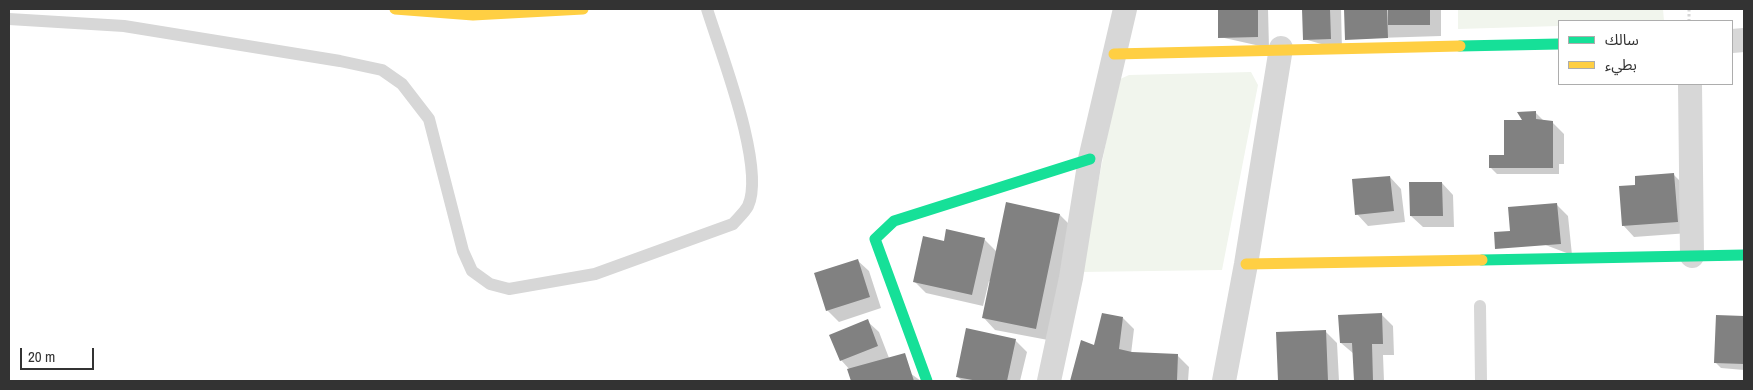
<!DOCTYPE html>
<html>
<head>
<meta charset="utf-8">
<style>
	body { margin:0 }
	#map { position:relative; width:1753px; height:390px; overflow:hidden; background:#fff; font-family:"Archivo Narrow","Noto Sans Arabic",sans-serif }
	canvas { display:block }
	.frame { position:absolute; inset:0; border:10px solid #333; pointer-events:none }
	.legend { position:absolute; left:1558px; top:20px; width:175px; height:65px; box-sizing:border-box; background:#fff; border:1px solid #adadad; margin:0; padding:6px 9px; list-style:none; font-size:15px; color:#333 }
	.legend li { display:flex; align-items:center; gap:10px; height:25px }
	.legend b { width:25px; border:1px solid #adadad }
	.scale { position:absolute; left:20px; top:348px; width:74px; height:22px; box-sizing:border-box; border:2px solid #333; border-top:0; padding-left:6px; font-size:15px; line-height:18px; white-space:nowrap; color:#333; -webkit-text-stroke:4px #fff; paint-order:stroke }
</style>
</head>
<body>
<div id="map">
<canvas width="1753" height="390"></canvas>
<div class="frame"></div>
<ul class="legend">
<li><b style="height:6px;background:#16e098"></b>سالك</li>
<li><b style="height:6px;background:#ffcf43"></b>بطيء</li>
</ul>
<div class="scale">20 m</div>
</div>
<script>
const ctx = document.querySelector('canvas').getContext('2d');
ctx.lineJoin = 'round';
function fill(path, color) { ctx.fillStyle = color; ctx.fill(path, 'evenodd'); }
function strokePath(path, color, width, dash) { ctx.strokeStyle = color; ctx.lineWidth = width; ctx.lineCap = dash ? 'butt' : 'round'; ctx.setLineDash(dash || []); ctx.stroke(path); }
fill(new Path2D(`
	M1458,9H1663L1664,21H1559V26L1458,29Z
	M1251,72L1258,85L1222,270L1081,272L1118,80L1129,75Z`), '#f1f5ed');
fill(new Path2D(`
	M1219,9H1268L1269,48L1220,37Z
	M1303,9H1341L1342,50L1304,39Z
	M1345,9H1441V36L1346,39Z
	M1535,112L1544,121L1552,122L1564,134V164H1559V174H1497L1491,168L1506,156L1525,121Z
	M1674,175L1685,186L1689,233L1634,237L1623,225L1637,186Z
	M1390,177L1401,189L1405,222L1368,226L1357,214Z
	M1442,183L1453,195L1454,227H1423L1411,216Z
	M1557,205L1568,216L1572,255L1511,232Z
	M1060,215L1071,226L1048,340L995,330L984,318L991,282L989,281L983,306L926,293L914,281L945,243L984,239L997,252Z
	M857,260L869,271L881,308L839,322L827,310Z
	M1381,314L1393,326L1394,355H1383L1384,381H1355L1354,354L1341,343Z
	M1717,316L1744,317V370L1721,368L1715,362Z
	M1123,318L1134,329L1131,354L1177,355L1189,367L1188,381H1071L1082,342L1094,347Z
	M867,321L879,332L889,358L921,381H852L850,370L841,360Z
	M1325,331L1337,343L1339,381H1279L1277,333Z
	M1015,340L1027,352L1020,381H962L957,376Z`), '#0003');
fill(new Path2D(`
	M1218,9H1258V37L1218,38Z
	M1302,9H1330L1331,39L1303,40Z
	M1344,9H1387L1388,38L1345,40Z
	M1388,9H1430V25H1388Z
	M1536,111V119L1553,121V168H1489V155H1504V120H1522L1517,112Z
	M1674,173L1678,222L1622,226L1619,186L1635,185V176Z
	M1390,176L1394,211L1355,215L1352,179Z
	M1409,182H1442L1443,216H1410Z
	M1006,202L1060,214L1036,329L982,318Z
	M1557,203L1561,244L1495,249L1494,232L1510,231L1508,207Z
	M946,229L985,238L972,295L913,282L923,236L944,241Z
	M858,259L870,297L826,311L814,273Z
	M1102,313L1123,317L1119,349L1132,352L1178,354L1177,381H1070L1081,340L1094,345Z
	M1382,313L1383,344H1372L1373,381H1354L1352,343H1340L1338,315Z
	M1716,315L1744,316V364L1714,363Z
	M868,319L878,346L840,361L829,335Z
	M966,328L1016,339L1007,381H978L956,377Z
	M1326,330L1328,381H1278L1276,332Z
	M905,353L914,381H851L847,369Z`), '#818181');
strokePath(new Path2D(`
	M1689,9V21`), '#d6d6d6', 3, [2.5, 2.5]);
strokePath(new Path2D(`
	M9,19L124,26L340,61L382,70L402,84L429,119L463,251L472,271L490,284L509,289L595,274L733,224C737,219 745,212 748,206C766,167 720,51 707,9
	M1480,306L1481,381`), '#d7d7d7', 12);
strokePath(new Path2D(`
	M1732,41L1744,40
	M1690,84L1692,256
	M1049,381L1071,278L1090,159L1125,9
	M1224,381L1246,264L1281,48`), '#d7d7d7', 24);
strokePath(new Path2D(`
	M1460,46L1559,44
	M1482,260L1744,255
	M927,381L875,239L894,221L1090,159`), '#16e098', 11);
strokePath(new Path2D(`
	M395,9L473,15L583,9
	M1114,54L1460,46
	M1246,264L1482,260`), '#ffcf43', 11);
</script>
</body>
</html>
